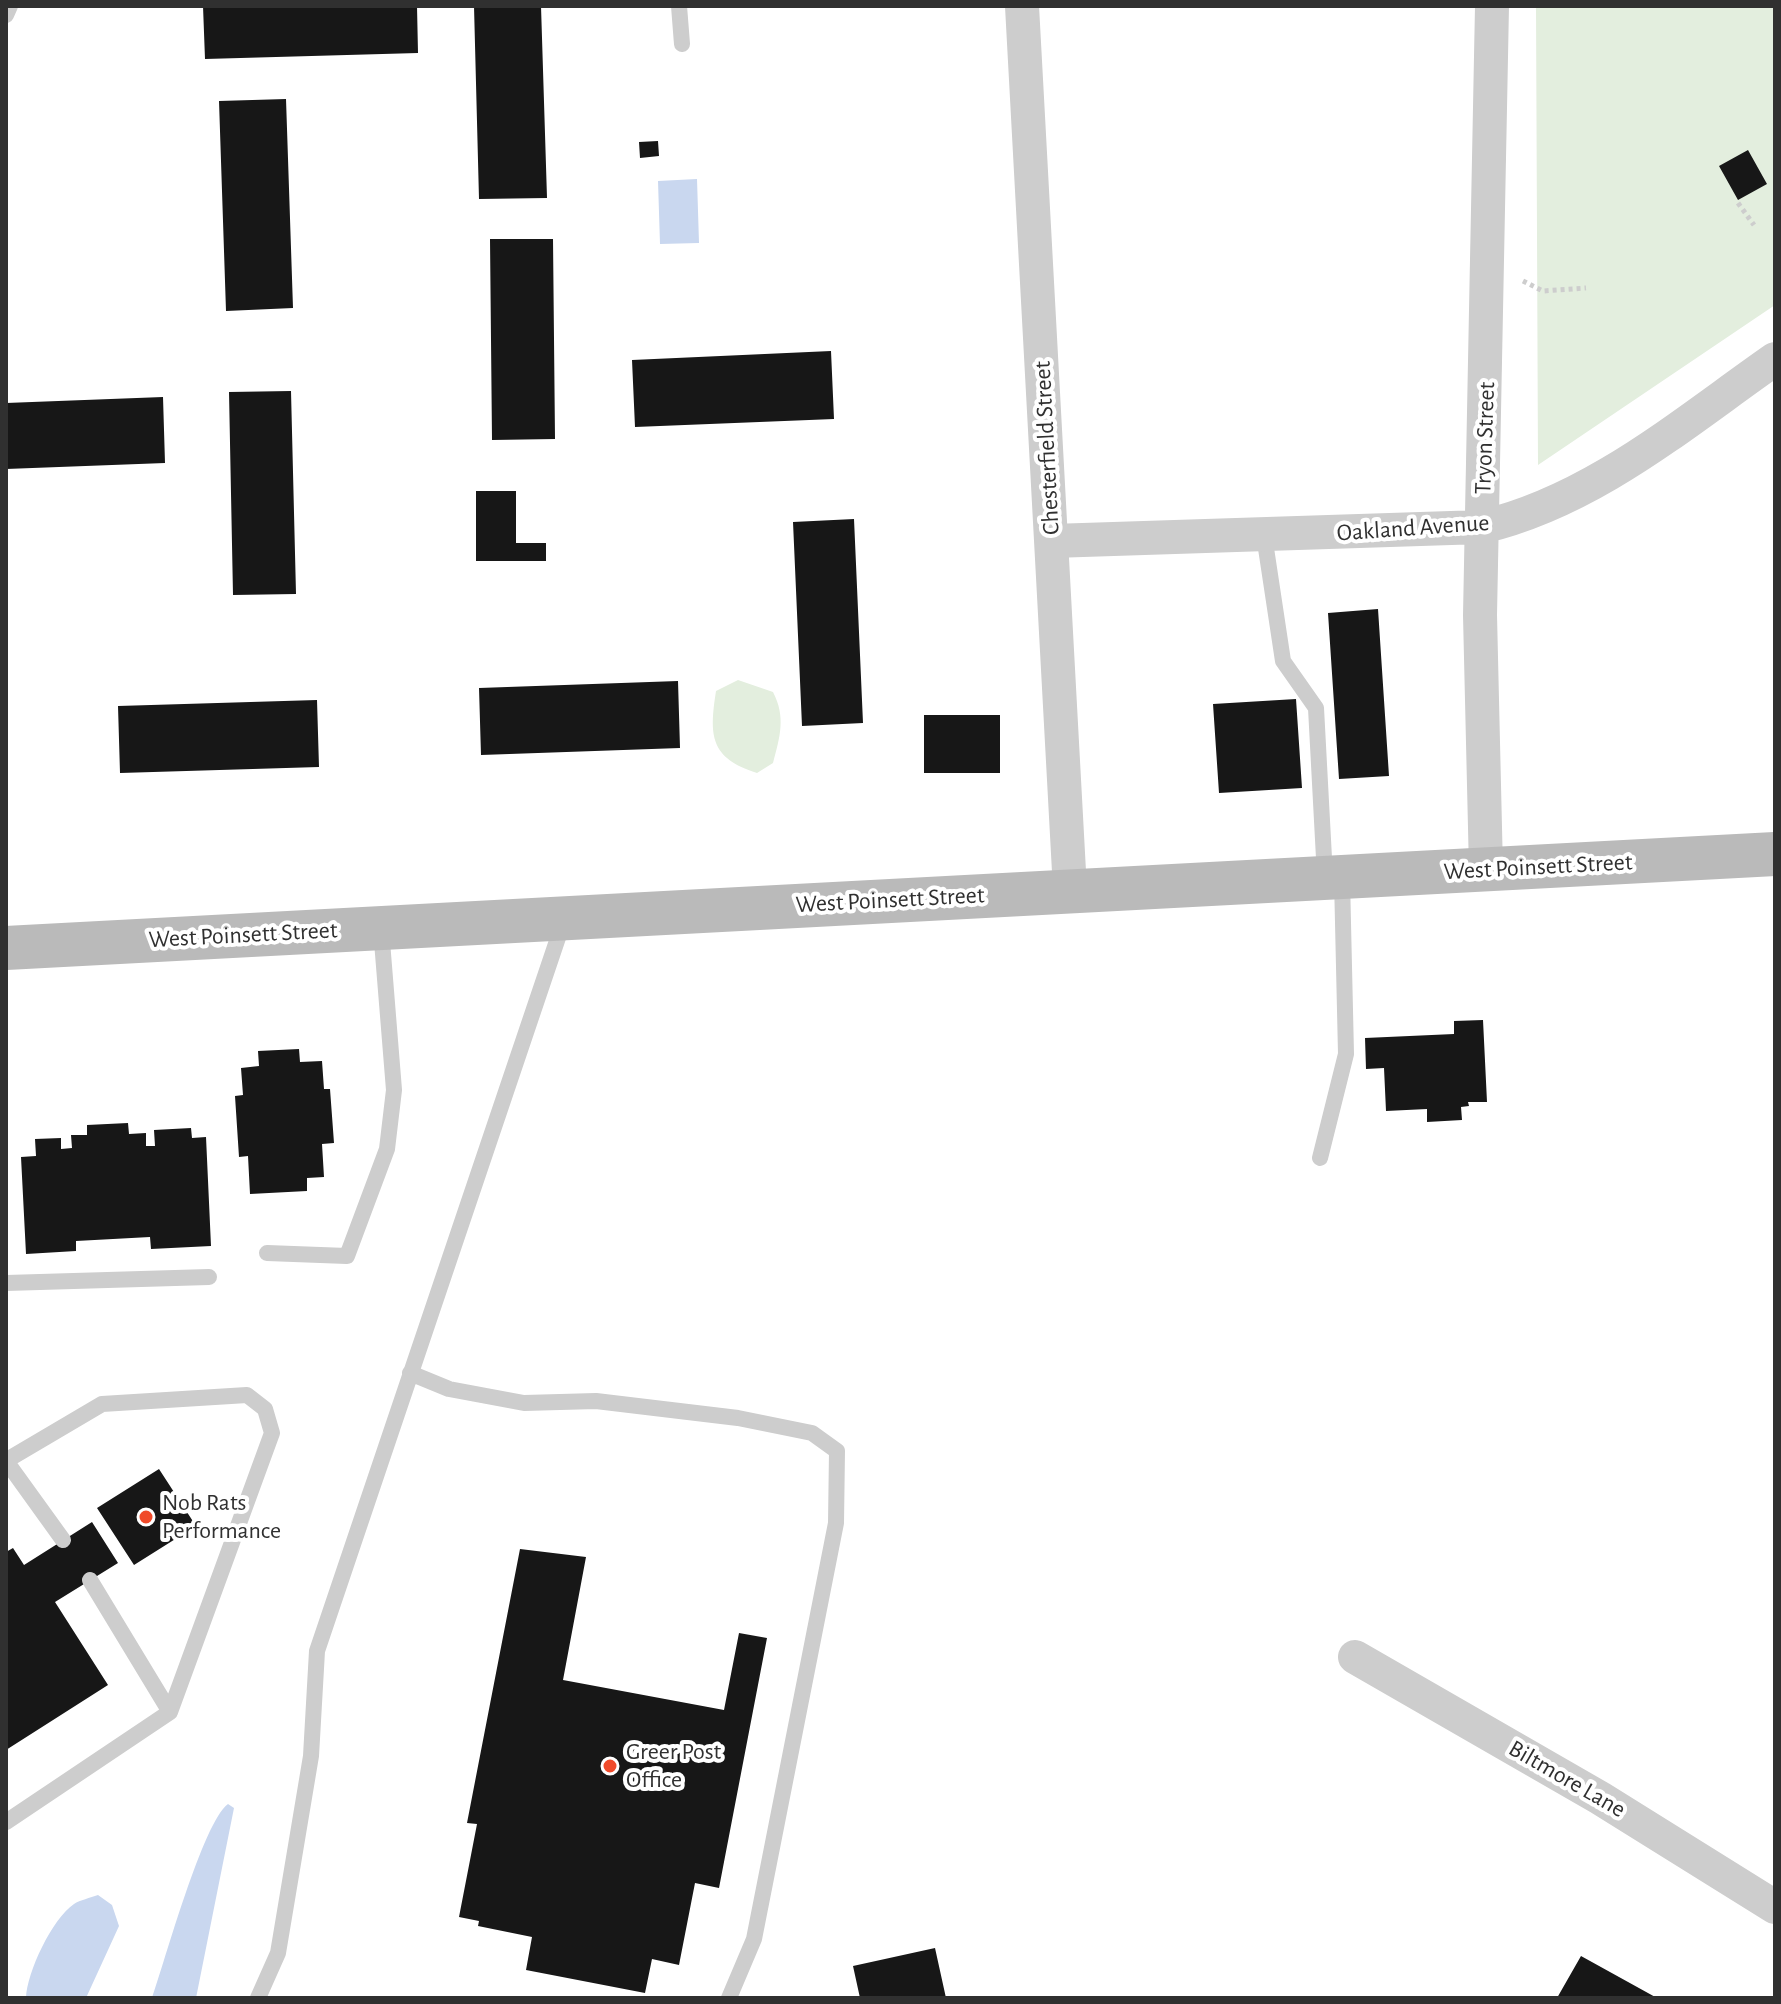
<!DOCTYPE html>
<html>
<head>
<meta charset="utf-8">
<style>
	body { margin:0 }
	#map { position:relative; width:1781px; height:2004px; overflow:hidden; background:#fff; font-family:"Alegreya Sans",sans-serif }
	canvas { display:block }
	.frame { position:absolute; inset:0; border:8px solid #303030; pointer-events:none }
</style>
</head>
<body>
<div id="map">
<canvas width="1781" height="2004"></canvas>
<div class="frame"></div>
</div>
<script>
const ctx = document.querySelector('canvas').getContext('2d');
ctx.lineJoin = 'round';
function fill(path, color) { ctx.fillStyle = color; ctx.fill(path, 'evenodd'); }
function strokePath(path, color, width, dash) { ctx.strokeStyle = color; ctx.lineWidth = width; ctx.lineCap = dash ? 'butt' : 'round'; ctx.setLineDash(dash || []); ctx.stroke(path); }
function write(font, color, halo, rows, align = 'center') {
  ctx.font = font + ' "Alegreya Sans",sans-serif'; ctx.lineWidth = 8; ctx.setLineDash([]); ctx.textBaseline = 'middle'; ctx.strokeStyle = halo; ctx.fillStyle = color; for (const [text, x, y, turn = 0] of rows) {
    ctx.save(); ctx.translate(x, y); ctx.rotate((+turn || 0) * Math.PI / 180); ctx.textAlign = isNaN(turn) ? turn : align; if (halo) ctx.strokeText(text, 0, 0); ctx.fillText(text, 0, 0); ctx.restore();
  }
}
fill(new Path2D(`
	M1536,6H1775V305L1538,465Z
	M738,680L773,692C786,717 780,737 773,763L757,773C710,758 709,736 716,691Z`), '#e3eede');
fill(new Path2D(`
	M697,179L699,243L660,244L658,181Z
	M228,1804L234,1808L196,1998H152C165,1961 203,1822 228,1804Z
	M98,1895L112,1905L119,1926L86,1998H26C27,1972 52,1919 74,1904C80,1900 90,1898 98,1895Z`), '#c9d7ef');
fill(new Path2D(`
	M203,6H417L418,53L205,59Z
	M474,6H541L547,198L479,199Z
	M286,99L293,308L226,311L219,101Z
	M658,141L659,156L640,158L639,142Z
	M1748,150L1767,184L1738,200L1719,166Z
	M490,239H553L555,439L492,440Z
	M831,351L834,419L635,427L632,360Z
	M291,391L296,594L233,595L229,392Z
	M163,397L165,463L6,469V403Z
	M476,491H516V543H546V561H476Z
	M854,519L863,723L802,726L793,522Z
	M1378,609L1389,776L1339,779L1328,613Z
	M678,681L680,748L481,755L479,688Z
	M1296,699L1302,788L1219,793L1213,704Z
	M317,700L319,767L120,773L118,706Z
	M924,715H1000V773H924Z
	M1483,1020L1487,1102H1468L1469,1106L1461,1107L1462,1120L1427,1122V1109L1386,1111L1384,1068L1366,1069L1365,1038L1454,1034V1021Z
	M299,1049L300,1062L322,1061L324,1089H330L334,1143L322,1144L324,1177L307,1178V1191L250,1194L248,1156L239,1157L235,1096L243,1095L241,1068L259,1066L258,1051Z
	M128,1123L129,1134L146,1133V1146H155L154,1130L191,1128L192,1138L206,1137L211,1246L151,1249L150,1237L76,1241V1251L26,1254L21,1157L36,1156L35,1139L61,1138V1149L72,1148L71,1135H87V1125Z
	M159,1469L196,1526L134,1565L97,1508Z
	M92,1522L118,1563L55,1602L108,1685L6,1750V1552L13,1548L24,1565Z
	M520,1549L586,1557L563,1680L724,1710L739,1633L767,1638L719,1888L695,1883L679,1965L652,1959L645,1993L526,1970L532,1937L478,1926L479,1921L459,1917L477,1824L467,1823Z
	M935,1948L946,1998H860L853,1966Z
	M1581,1956L1657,1998H1557Z`), '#171717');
strokePath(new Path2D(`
	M1738,203L1754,225
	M1523,281L1543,291L1586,288`), '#cdcdcd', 5, [4, 4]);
strokePath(new Path2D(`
	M679,6L682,44
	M6,15L10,6
	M1264,535L1283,661L1316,708L1325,877
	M1320,1158L1346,1054L1342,879
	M267,1253L347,1256L387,1149L394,1090L381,929
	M6,1283L209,1277
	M410,1373L449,1389L524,1403L596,1401L738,1418L812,1433L837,1451L836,1523L754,1939L729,1998
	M7,1460L102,1404L247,1395L265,1409L272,1433L170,1712
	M6,1461L63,1540
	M6,1822L170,1712L90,1580
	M258,1998L278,1953L311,1756L317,1651L564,920`), '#cdcdcd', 16);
strokePath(new Path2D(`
	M1022,6L1070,890
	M1052,541L1482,527C1593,501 1683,423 1775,359
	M1486,870L1480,615L1492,6
	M1355,1657L1600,1798L1775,1907`), '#cdcdcd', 34);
strokePath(new Path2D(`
	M6,948L1775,854`), '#bababa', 44);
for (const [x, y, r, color] of [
	[146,1517,8,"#f04a2a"],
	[610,1766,8,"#f04a2a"]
]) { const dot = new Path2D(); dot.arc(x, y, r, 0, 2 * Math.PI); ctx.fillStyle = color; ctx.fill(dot); strokePath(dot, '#fff', 3); }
write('24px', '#303030', '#fff', [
	["Tryon Street",1485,438,-88],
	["Chesterfield Street",1047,448,-93],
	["Oakland Avenue",1413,528,-4],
	["West Poinsett Street",1538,867,-3],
	["West Poinsett Street",890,900,-3],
	["West Poinsett Street",243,935,-3],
	["Biltmore Lane",1567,1779,30]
]);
write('24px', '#303030', '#fff', [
	["Nob Rats",162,1503],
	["Performance",162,1531],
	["Greer Post",626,1752],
	["Office",626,1780]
], 'left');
</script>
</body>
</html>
